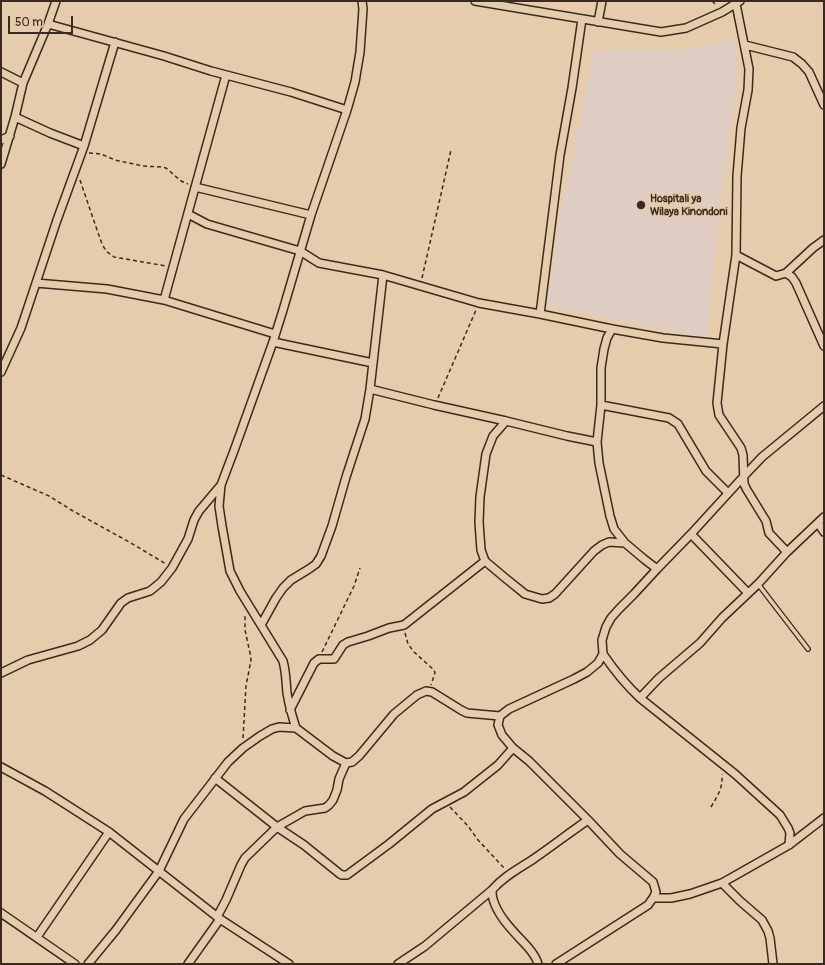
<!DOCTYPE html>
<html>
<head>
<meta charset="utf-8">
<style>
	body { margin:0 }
	#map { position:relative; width:825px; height:965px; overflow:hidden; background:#e4ccac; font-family:Pangolin,sans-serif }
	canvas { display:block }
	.frame { position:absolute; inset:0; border:2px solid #3b2a1e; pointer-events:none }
	.scale { position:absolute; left:8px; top:16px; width:65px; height:18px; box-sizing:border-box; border:2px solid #3b2a1e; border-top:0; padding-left:5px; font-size:12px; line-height:14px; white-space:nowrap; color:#3b2a1e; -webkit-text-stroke:3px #e4ccac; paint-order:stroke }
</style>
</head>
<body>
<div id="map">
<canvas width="825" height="965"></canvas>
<div class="frame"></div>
<div class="scale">50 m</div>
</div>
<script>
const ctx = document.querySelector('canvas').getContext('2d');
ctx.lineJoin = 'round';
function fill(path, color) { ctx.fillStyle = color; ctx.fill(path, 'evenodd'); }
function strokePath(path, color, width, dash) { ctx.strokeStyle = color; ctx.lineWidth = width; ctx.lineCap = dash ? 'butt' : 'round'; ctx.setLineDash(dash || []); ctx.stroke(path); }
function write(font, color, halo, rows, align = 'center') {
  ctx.font = font + ' Pangolin,sans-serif'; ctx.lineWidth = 4; ctx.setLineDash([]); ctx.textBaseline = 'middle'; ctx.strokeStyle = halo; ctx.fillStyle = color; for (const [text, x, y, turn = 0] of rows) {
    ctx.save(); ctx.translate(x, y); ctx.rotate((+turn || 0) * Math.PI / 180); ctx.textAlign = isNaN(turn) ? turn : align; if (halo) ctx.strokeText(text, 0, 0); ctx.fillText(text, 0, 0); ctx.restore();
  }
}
fill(new Path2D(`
	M734,39L736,55V77L726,172L722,183L707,337L547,306L558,226L594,51L688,49Z`), '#dfcdc3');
const service = new Path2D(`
	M758,584L808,649`);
const minor = new Path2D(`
	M475,1L661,32L686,28L722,12L740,1
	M736,4L749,69L748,90L741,128L737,176L736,255L723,344L717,403L719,415L741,448L743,455L744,484L747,490L766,521L769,533L787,552
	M598,22L602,1
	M48,24L164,56L211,71L291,92L347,110
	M745,45L793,57L802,64L809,72L824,105
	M1,72L23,83
	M15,117L50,133L84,146
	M1,140L10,136
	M1,164L15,117L23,83L48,24L56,1
	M195,187L311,215
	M188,214L207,224L300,251L319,263L383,275L479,303L540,314L612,329L663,338L723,344
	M736,255L776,276L786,273L792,277L796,283L824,346
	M786,273L813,248L824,240
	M36,283L107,289L164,300L275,334
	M164,300L226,75
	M540,314L560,155L572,88L582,19
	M612,329L607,338L604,349L601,368V405L597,442L599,463L610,516L614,529L625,543
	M273,342L373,363
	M1,372L21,328L57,220L84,146L115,42
	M370,389L434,405L506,421L567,436L597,442
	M601,405L669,418L678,424L706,471L728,493
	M506,421L493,436L486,454L480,497L479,522L481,550L485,561L504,577L525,594L542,599L549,598L555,594L594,551L602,545L609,542L625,543L644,559L657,569
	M818,523L824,532
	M691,534L748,593
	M261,625L276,598L283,588L291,580L309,569L316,564L321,556L332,526L346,477L365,419L370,389L383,275
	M603,654C614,670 626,685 640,698L735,774L780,815L788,828L790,833L789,845
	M1,673L28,660L78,646L90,640L102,630L121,603L128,598L150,591L161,582L172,568L188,539L194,520L199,511L221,485
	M640,698L659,678L700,643L722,618L758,584L787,552L824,517
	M290,710L314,663L319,659H334L343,645L348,642L368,636L389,628L404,625L485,561
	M296,728C292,716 289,705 287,693C286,682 286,672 283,661L240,591L230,571L222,526L219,506L221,485L235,448L273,342L283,310L311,215L347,110L355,82L360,52L363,9L362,1
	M1,767L45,791L109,832L220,919L289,964
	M215,778L277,827L304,845L340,874L342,875H347L389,844L432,809L464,792L498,765L513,748
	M722,883L740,901L762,920L768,931L770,938L773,964
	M653,898H671L690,894L722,883L789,845L824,818
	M1,913L75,964
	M217,917L226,900L241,865L245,858L277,827L305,811L325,808L329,805L333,800L337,790L339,779L346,763
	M37,937L109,832
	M88,964L116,930L159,871L184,819L228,762L243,748L260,736L272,729L279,727L296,728L333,756L346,763L352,762L359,756L394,714L417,695L426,691L432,692L461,710L467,713L500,716
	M188,964L220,919
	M398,964L425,946L492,890
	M538,964C536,956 531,951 526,945C514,932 498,917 493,899C492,896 492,893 492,890C503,877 518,869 532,860C551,847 569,833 588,820
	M556,964L648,905L653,898L656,892L653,882L620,854L588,820L529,761L513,748L502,735L498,725L500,716L509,709L574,679L587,672L598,663L603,654L602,640L606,627L611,618L619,609L634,594L657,569L691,534L744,476L762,457L824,406`);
strokePath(service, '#3b2a1e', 6);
strokePath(minor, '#3b2a1e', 10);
strokePath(new Path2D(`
	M712,1L717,6
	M89,153L101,154L115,160L143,166L161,167L166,168L181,181L188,184
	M80,180L95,224L102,244L106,251L114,257L166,266
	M422,278L451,150
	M438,398L476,310
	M1,475L49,496L73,511L131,543L166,564
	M405,633L408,644L414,652L434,670L435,673L431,685
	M322,652L354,586L360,568
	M243,738L246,686L251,660L250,653L245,630V615
	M450,807L468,826L478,840L504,868
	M711,807C718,795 723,788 722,774`), '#3b2a1e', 1.5, [4, 3]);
strokePath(service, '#e4ccac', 3.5);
strokePath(minor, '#e4ccac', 7);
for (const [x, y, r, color] of [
	[641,205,5,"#3b2a1e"]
]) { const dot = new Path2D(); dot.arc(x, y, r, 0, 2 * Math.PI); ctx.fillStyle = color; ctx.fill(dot); strokePath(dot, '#e4ccac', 1.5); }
write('bold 11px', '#3b2a1e', '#e4ccac', [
	["Hospitali ya",650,199],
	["Wilaya Kinondoni",650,212]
], 'left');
</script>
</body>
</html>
